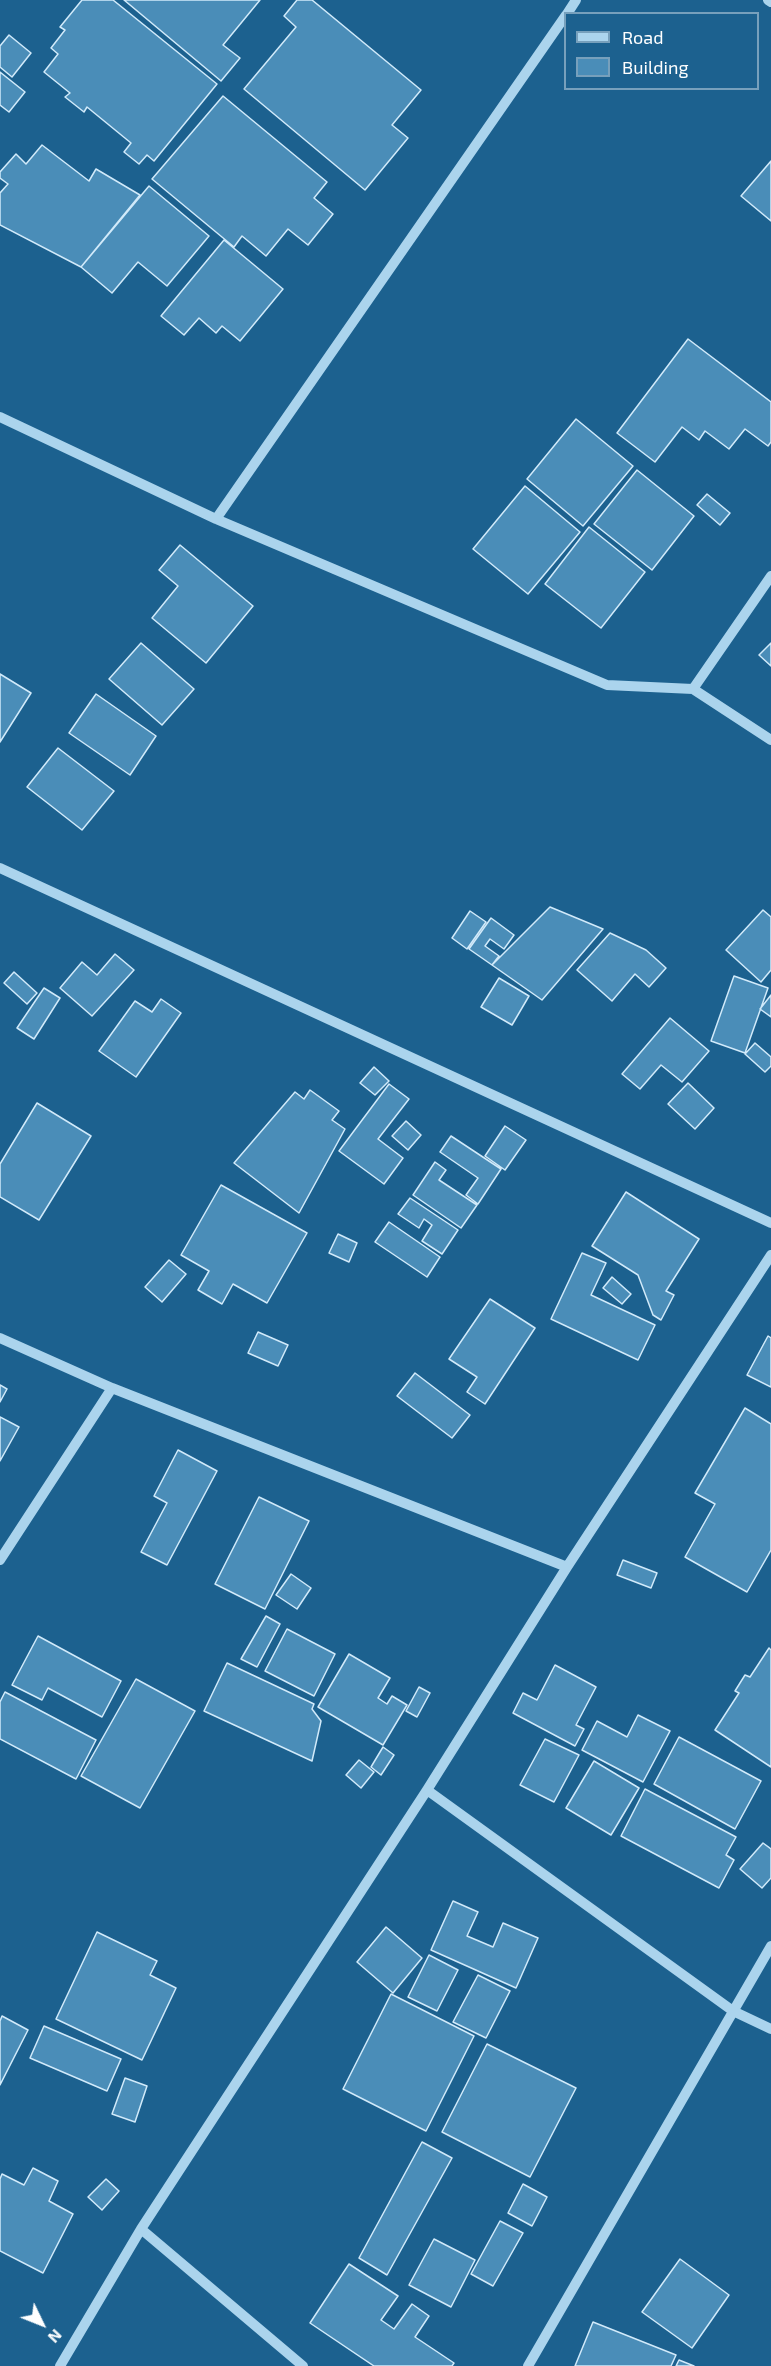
<!DOCTYPE html>
<html>
<head>
<meta charset="utf-8">
<style>
	body { margin:0 }
	#map { position:relative; width:771px; height:2366px; overflow:hidden; background:#1c618f; font-family:"Exo 2",sans-serif }
	canvas { display:block }
	.legend { position:absolute; left:564px; top:12px; width:195px; height:78px; box-sizing:border-box; background:#1c618f; border:2px solid #77a0bc; margin:0; padding:8px 10px; list-style:none; font-size:18px; color:#fff }
	.legend li { display:flex; align-items:center; gap:12px; height:30px }
	.legend b { width:30px; border:2px solid #77a0bc }
	.north { position:absolute; left:12px; top:2294px; width:60px; height:60px; -webkit-text-stroke:4px #1c618f; paint-order:stroke; rotate:133deg; font-size:16px; font-weight:700; line-height:24px; text-align:center; color:#fff }
	.north::after { content:''; display:block; margin:auto; width:21px; height:27px; background:#fff; clip-path:polygon(50% 0,100% 100%,50% 72%,0 100%) }
</style>
</head>
<body>
<div id="map">
<canvas width="771" height="2366"></canvas>
<ul class="legend">
<li><b style="height:8px;background:#abd4ed"></b>Road</li>
<li><b style="height:16px;background:#4a8db8"></b>Building</li>
</ul>
<div class="north">N</div>
</div>
<script>
const ctx = document.querySelector('canvas').getContext('2d');
ctx.lineJoin = 'round';
function fill(path, color) { ctx.fillStyle = color; ctx.fill(path, 'evenodd'); }
function strokePath(path, color, width, dash) { ctx.strokeStyle = color; ctx.lineWidth = width; ctx.lineCap = dash ? 'butt' : 'round'; ctx.setLineDash(dash || []); ctx.stroke(path); }
const building = new Path2D(`
	M82,0H113L217,84L154,161L147,155L139,164L124,152L131,143L87,107L84,112L65,97L70,93L44,72L58,54L51,48L65,30L60,27Z
	M124,0H260L223,45L240,58L221,81Z
	M297,0H312L421,90L392,125L408,138L365,190L244,89L296,27L284,16Z
	M9,35L31,53L12,77L0,67V46Z
	M0,72L25,92L9,112L0,105Z
	M223,96L327,182L314,198L333,214L308,245L288,229L266,256L242,236L234,247L152,179Z
	M42,145L89,181L96,169L140,195L81,267L0,225V193L8,184L0,178V172L16,154L26,164Z
	M771,161V221L741,196Z
	M149,186L209,236L167,286L138,262L112,293L81,267Z
	M224,240L283,289L240,341L222,326L216,333L199,318L184,335L161,316Z
	M688,339L771,402V442L768,446L745,429L729,449L705,431L699,440L682,427L655,462L617,433Z
	M576,419L633,466L583,526L527,479Z
	M637,470L694,516L652,570L594,524Z
	M525,486L580,532L528,594L473,549Z
	M707,494L730,513L720,525L697,505Z
	M589,527L645,572L601,628L545,584Z
	M180,545L253,606L206,663L152,618L178,586L159,570Z
	M141,643L194,689L162,725L109,679Z
	M771,643V666L759,655Z
	M0,674L31,693L0,742Z
	M96,694L156,736L130,775L69,733Z
	M58,748L114,791L82,830L27,787Z
	M550,907L603,929L542,1000L492,965Z
	M763,910L771,917V970L761,982L726,950Z
	M470,911L486,922L467,949L452,938Z
	M491,918L514,935L504,949L490,939L485,946L499,956L492,965L469,949Z
	M610,933L646,950L666,968L649,987L635,974L612,1001L577,970Z
	M115,954L134,970L92,1016L60,988L82,962L97,975Z
	M14,972L37,993L27,1004L4,983Z
	M734,976L768,988L745,1053L711,1041Z
	M499,978L529,996L512,1025L481,1007Z
	M44,988L60,998L34,1039L17,1028Z
	M771,995V1017L760,1009Z
	M161,999L181,1013L136,1077L99,1051L135,1001L152,1012Z
	M670,1018L709,1051L682,1082L661,1065L640,1089L622,1074Z
	M755,1043L771,1057V1066L765,1072L745,1054Z
	M374,1067L389,1081L375,1095L360,1083Z
	M688,1083L714,1108L695,1129L668,1104Z
	M389,1084L409,1099L378,1139L403,1158L384,1184L339,1151Z
	M310,1090L339,1111L332,1120L345,1129L299,1213L234,1163L295,1092L304,1099Z
	M37,1103L91,1136L39,1220L0,1197V1164Z
	M406,1121L421,1135L408,1150L392,1136Z
	M505,1126L526,1140L505,1170L485,1156Z
	M451,1136L501,1169L478,1204L466,1195L478,1178L440,1152Z
	M435,1162L446,1170L439,1180L477,1205L461,1228L413,1195Z
	M221,1185L307,1233L267,1303L233,1284L222,1304L198,1290L209,1271L181,1255Z
	M626,1192L699,1239L666,1291L674,1295L661,1320L653,1315L638,1275L592,1246Z
	M410,1198L458,1230L442,1254L422,1241L432,1225L424,1219L419,1228L398,1214Z
	M389,1222L440,1257L427,1277L375,1242Z
	M338,1234L357,1243L349,1262L329,1253Z
	M582,1253L606,1263L591,1295L655,1325L638,1360L551,1319Z
	M169,1260L186,1274L162,1302L145,1287Z
	M612,1277L631,1294L622,1304L603,1288Z
	M490,1299L535,1328L485,1404L467,1392L477,1377L449,1359Z
	M258,1332L288,1345L278,1366L248,1353Z
	M768,1336L771,1338V1387L747,1375Z
	M415,1373L470,1415L452,1438L397,1396Z
	M0,1385L7,1389L0,1402Z
	M745,1408L771,1424V1550L747,1592L685,1557L715,1504L695,1493Z
	M0,1417L19,1427L0,1461Z
	M178,1450L217,1471L167,1565L141,1552L167,1503L154,1496Z
	M259,1497L309,1521L265,1609L215,1584Z
	M623,1560L657,1573L651,1588L617,1575Z
	M291,1574L311,1588L297,1609L276,1595Z
	M266,1616L280,1624L257,1667L241,1659Z
	M287,1629L335,1654L314,1696L265,1671Z
	M38,1636L121,1681L102,1717L48,1688L42,1700L12,1685Z
	M769,1648L771,1650V1767L715,1730L739,1693L735,1691L745,1675L750,1677Z
	M349,1654L390,1678L378,1698L387,1704L392,1696L407,1705L383,1745L318,1707Z
	M227,1663L314,1704L312,1709L321,1721L312,1761L204,1711Z
	M555,1665L596,1687L576,1725L584,1729L575,1746L513,1713L523,1693L537,1700Z
	M136,1679L195,1711L140,1808L81,1776Z
	M419,1687L430,1693L417,1717L406,1711Z
	M5,1692L96,1740L76,1779L0,1739V1702Z
	M638,1715L670,1731L643,1782L582,1750L597,1721L627,1737Z
	M679,1737L761,1781L735,1829L654,1784Z
	M545,1739L579,1755L554,1802L520,1785Z
	M383,1747L394,1755L381,1775L371,1767Z
	M359,1760L374,1772L361,1788L346,1775Z
	M594,1761L639,1788L611,1835L566,1808Z
	M645,1789L736,1837L726,1855L734,1860L719,1888L621,1836Z
	M763,1843L771,1849V1878L762,1888L740,1869Z
	M453,1901L478,1912L467,1936L493,1947L503,1923L538,1938L516,1988L431,1950Z
	M386,1927L422,1958L393,1993L357,1962Z
	M97,1932L157,1961L150,1975L176,1988L142,2060L56,2019Z
	M429,1955L458,1970L437,2011L408,1997Z
	M478,1975L510,1991L486,2038L453,2022Z
	M391,1994L474,2036L426,2131L343,2089Z
	M2,2016L28,2030L0,2085V2021Z
	M44,2026L121,2059L107,2091L30,2058Z
	M487,2044L576,2088L530,2177L442,2132Z
	M125,2078L147,2086L135,2122L112,2114Z
	M422,2142L452,2158L387,2275L359,2258Z
	M33,2168L58,2181L49,2201L73,2214L43,2273L0,2251V2179L2,2174L24,2185Z
	M106,2179L119,2191L102,2210L88,2197Z
	M523,2184L547,2197L532,2226L508,2213Z
	M500,2221L523,2233L493,2286L471,2274Z
	M434,2239L475,2260L451,2307L409,2285Z
	M680,2259L729,2295L692,2348L642,2312Z
	M349,2264L398,2296L381,2320L394,2329L412,2304L429,2316L415,2337L454,2363L452,2366H374L310,2323Z
	M593,2322L676,2355L671,2366H575Z
	M679,2360L694,2366H676Z`);
fill(building, '#4a8db8');
strokePath(building, '#d1eafa', 1.5);
strokePath(new Path2D(`
	M768,0L771,2
	M567,14L576,0
	M0,417L216,519L607,685L693,689L771,740
	M216,519L566,15
	M693,689L771,576
	M0,868L771,1223
	M0,1338L112,1388
	M0,1560L112,1388L567,1567
	M427,1790L733,2011L771,2029
	M141,2229L303,2366
	M60,2366L141,2229L427,1790L567,1567L771,1255
	M528,2366L771,1946`), '#abd4ed', 10);
</script>
</body>
</html>
